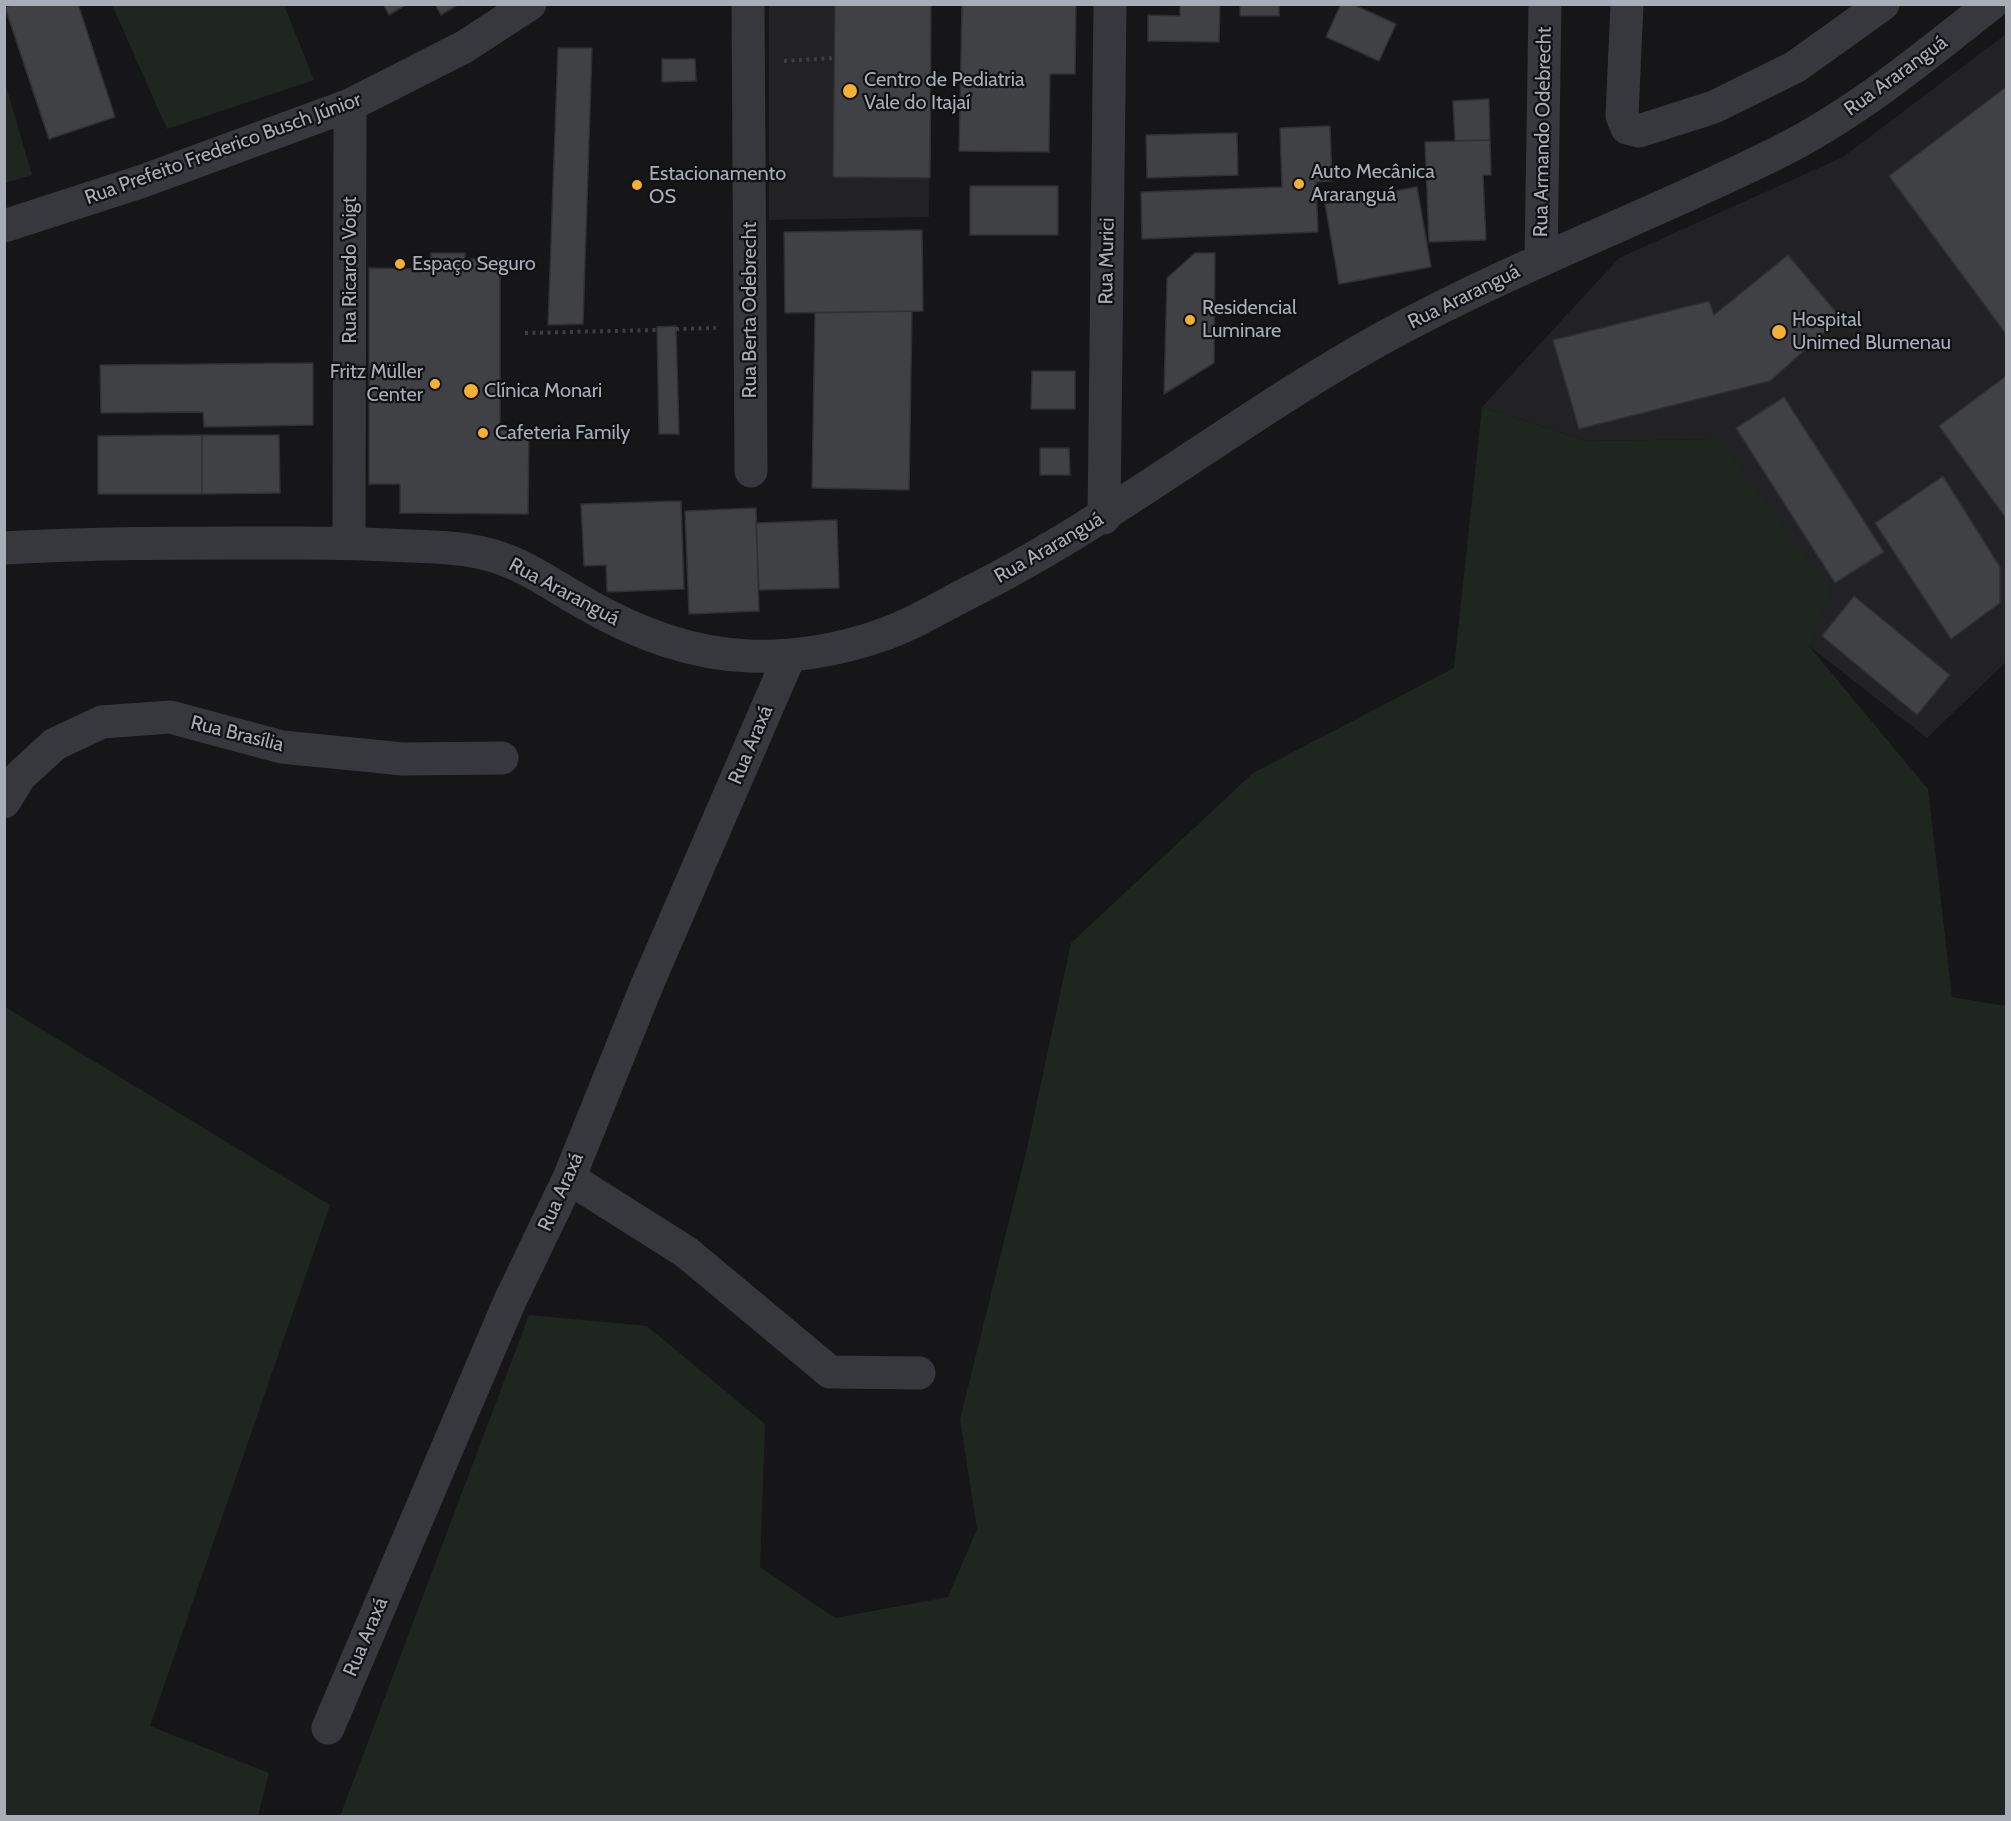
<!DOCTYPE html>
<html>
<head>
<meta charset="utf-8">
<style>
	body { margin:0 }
	#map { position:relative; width:2011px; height:1821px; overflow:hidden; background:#161618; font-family:Cabin,sans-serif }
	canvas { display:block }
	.frame { position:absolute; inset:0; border:6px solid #a8adb8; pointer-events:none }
</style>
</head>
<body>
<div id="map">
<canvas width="2011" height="1821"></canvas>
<div class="frame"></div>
</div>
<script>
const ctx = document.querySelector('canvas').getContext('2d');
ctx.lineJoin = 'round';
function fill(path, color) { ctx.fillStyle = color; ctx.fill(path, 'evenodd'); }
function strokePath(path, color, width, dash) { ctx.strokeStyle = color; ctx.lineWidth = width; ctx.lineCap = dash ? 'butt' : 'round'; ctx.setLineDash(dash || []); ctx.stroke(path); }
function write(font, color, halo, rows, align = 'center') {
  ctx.font = font + ' Cabin,sans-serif'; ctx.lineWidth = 4.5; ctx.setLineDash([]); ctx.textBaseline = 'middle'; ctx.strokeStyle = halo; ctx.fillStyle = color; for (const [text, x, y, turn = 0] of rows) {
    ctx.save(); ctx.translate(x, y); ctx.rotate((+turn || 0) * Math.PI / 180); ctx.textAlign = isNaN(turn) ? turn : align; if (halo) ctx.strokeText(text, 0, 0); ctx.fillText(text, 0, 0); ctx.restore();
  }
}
fill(new Path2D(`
	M769,5H931L929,217L769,220Z
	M2006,34V662L1927,738L1809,646L1718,439L1587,441L1482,407L1619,258L1843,157Z`), '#222225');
fill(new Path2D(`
	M112,5H284L314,80L167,129Z
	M4,79L32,175L5,183H4Z
	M1482,407L1587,441L1718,439L1830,589L1809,646L1928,789L1952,997L2006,1006V1816H340L529,1315L647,1326L765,1424L760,1567L835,1618L948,1597L977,1529L960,1419L1026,1153L1071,943L1253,773L1454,668Z
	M5,1007L330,1205L150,1726L269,1773L258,1816H5Z`), '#1e261f');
const building = new Path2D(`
	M13,4H78L115,117L49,139L5,7Z
	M383,4H407L389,15Z
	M435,4H459L441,15Z
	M835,4H931L930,178L833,177Z
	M962,4H1076L1075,74H1050L1049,152L959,151Z
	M1180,4H1220L1219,42L1148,41V15L1180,16Z
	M1240,4H1279V16H1240Z
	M1341,4H1352L1396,24L1379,61L1326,37Z
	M558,48H592L583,324L548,325Z
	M662,59H695L696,81L662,82Z
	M2006,87V334L1889,176Z
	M1489,99L1490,140L1455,141L1453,101Z
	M1330,126L1332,181L1316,182L1318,232L1142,239L1141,192L1282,187L1280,128Z
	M1237,133L1238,175L1147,178L1146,135Z
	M1490,140L1491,175H1483L1486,240L1429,242L1425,142Z
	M970,186H1058V235H970Z
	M1417,187L1431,267L1339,284L1325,204Z
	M922,230L923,311L785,313L784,232Z
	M431,253H465V259H500V430L529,431L528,514L400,513V484H369V268L431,269Z
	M1195,253H1215L1214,363L1164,394L1167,278Z
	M1788,255L1841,318L1770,381L1579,429L1553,340L1709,301L1714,315Z
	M912,311L909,490L812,488L815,313Z
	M676,326L679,434H659L657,327Z
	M313,363V425L204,427L203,412L101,413L100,365Z
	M1032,371H1075V409H1031Z
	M2006,376V516L2005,517L1939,426Z
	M1784,397L1884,552L1835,583L1736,428Z
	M202,435H279L280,493L202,494Z
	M202,435V494H98V436Z
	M1040,448H1069L1070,475H1040Z
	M1943,476L2000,567V603L1951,639L1875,523Z
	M681,501L684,589L607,592L606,565L584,566L581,504Z
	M756,508L759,611L689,614L685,511Z
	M837,520L839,588L759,590L756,523Z
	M1854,596L1950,675L1917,715L1822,636Z`);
fill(building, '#404145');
strokePath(building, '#303034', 1.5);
strokePath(new Path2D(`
	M784,61L834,58
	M676,329L716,328
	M525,333L657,330`), '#3d3f44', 4, [3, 4.5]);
strokePath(new Path2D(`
	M748,4L751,471
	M1627,4L1622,116L1627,128L1639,131L1714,107L1795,67L1883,4
	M4,226L143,181L350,105L464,47L530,4
	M1541,260L1545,4
	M1104,518L1110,4
	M349,542L350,105
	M4,548C103,542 202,543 301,543C337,543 373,544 410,546C439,547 469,548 497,557C529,567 555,587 584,603C634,632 691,654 749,656C791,658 839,650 879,636C910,626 939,608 968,593C1116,519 1242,415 1388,335C1513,267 1647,217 1775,154C1854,115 1923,58 1991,4
	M4,802L20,776L55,744L102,722L170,717L282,747L403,759L502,758
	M569,1178L686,1252L830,1372L919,1373
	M328,1728L509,1303L569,1178L647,985L790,655`), '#37383d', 33);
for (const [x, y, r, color] of [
	[850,91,8,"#f2b134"],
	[1299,184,6,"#f2b134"],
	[637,185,6,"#f2b134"],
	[400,264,6,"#f2b134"],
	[1190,320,6,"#f2b134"],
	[1779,332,8,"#f2b134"],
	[435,384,6,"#f2b134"],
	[471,391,8,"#f2b134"],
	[483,433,6,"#f2b134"]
]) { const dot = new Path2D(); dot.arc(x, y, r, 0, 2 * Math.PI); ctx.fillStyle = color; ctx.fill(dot); strokePath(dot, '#111113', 2); }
write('20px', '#a8adb8', '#111113', [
	["Rua Araranguá",1896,76,-36],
	["Rua Armando Odebrecht",1543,132,-89],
	["Rua Prefeito Frederico Busch Júnior",223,149,-20],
	["Rua Murici",1107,261,-89],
	["Rua Ricardo Voigt",350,270,-90],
	["Rua Araranguá",1464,297,-26],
	["Rua Berta Odebrecht",750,310,-90],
	["Rua Araranguá",1049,548,-30],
	["Rua Araranguá",564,592,28],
	["Rua Brasília",237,734,14],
	["Rua Araxá",751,745,-67],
	["Rua Araxá",561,1192,-66],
	["Rua Araxá",366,1637,-67]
]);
write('20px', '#a8adb8', '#111113', [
	["Centro de Pediatria",864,80],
	["Vale do Itajaí",864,103],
	["Auto Mecânica",1311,172],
	["Araranguá",1311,195],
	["Estacionamento",649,174],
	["OS",649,197],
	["Espaço Seguro",412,264],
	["Residencial",1202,308],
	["Luminare",1202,331],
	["Hospital",1792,320],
	["Unimed Blumenau",1792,343],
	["Fritz Müller",423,372,"right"],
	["Center",423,395,"right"],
	["Clínica Monari",484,391],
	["Cafeteria Family",495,433]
], 'left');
</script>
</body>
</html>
